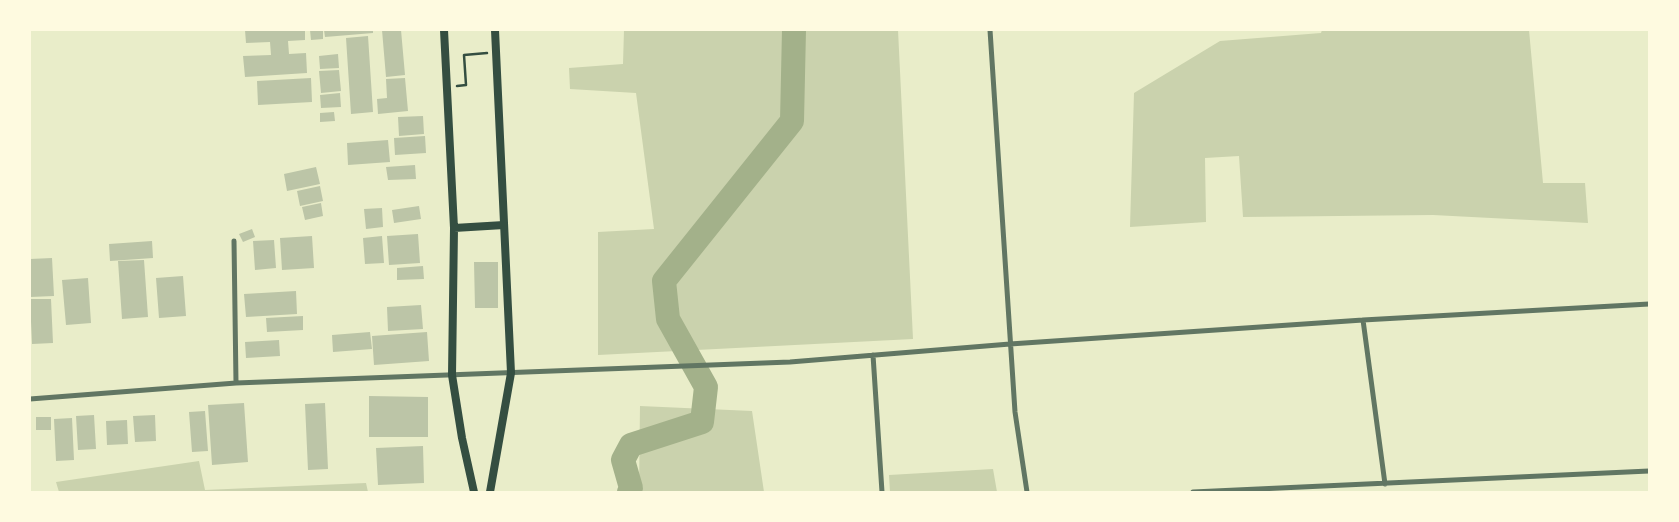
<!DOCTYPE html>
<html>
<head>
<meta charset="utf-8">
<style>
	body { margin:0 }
	#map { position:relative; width:1679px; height:522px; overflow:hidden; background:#e9edc9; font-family:Karla,sans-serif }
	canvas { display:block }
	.frame { position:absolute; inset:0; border:31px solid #fefae0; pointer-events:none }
</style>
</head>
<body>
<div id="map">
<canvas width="1679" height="522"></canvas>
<div class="frame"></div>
</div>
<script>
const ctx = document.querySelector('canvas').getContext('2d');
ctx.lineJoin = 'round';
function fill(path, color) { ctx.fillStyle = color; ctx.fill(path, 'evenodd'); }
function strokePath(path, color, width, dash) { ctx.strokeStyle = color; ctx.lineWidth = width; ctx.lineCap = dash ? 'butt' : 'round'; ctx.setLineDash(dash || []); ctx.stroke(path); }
fill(new Path2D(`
	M624,30H898L913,339L598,355V232L654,229L636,93L570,89L569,68L623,64Z
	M1322,30H1529L1543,183H1585L1588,223L1433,215L1243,217L1239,156L1205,158L1206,222L1130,227L1134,93L1220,41L1321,33Z
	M640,406L752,411L764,492H639Z
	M199,461L205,490L366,483L368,492H59L56,482Z
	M993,469L997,492H890L889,475Z`), '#cad2ad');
strokePath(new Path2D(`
	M629,492L631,488L623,460L631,445L702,422L706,387L668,319L664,281L792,121L794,30`), '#a3b18a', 24);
fill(new Path2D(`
	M245,30H305V40L288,41L289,54L306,53L307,73L245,77L243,56L271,55L270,42L246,43Z
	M310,30H323V39L311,40Z
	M324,30H373V33L325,37Z
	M382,30H401L405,75L386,77Z
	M368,36L373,112L351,114L346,38Z
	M338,54L339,68L320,69L319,56Z
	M339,70L341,91L321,93L319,71Z
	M311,78L312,102L258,105L257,81Z
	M405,78L408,111L378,114L377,99L387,98L386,79Z
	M340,93L341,107L321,108L320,95Z
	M334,112L335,121L320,122V113Z
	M423,116L424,134L399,136L398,117Z
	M425,136L426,153L395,155L394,138Z
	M388,140L390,162L348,165L347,143Z
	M415,165L416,179L388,180L386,167Z
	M316,167L320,184L287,191L284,174Z
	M320,186L323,201L300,206L297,191Z
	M321,203L323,216L305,220L302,207Z
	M419,206L421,219L394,223L392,210Z
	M382,208L383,227L366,229L364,209Z
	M252,229L255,237L243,242L239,234Z
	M418,234L420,263L389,265L387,236Z
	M312,236L314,268L282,270L280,238Z
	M382,236L384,263L365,264L363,238Z
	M274,240L276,268L255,270L253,241Z
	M152,241L153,258L110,261L109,244Z
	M52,258L54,296L30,297V259Z
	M144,260L148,317L122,319L118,261Z
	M474,262H498V308H475Z
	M423,266L424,279L397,280V268Z
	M183,276L186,316L159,318L156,278Z
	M88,278L91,323L66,325L62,280Z
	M296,291L297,314L246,317L244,294Z
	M30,299H51L53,343L32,344Z
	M421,305L423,329L388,331L387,307Z
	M303,316V330L267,332L266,318Z
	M370,332L372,349L333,352L332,335Z
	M427,332L429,361L374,365L372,336Z
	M279,340L280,356L246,358L245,342Z
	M369,396L428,397V437H369Z
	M244,403L248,462L212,465L208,405Z
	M325,403L328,469L308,470L305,404Z
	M205,411L208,451L192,452L189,412Z
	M94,415L96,449L78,450L76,416Z
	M155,415L156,441L135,442L133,416Z
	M36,417H51V430H36Z
	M72,418L74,460L56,461L54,419Z
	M127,420L128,444L107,445L106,421Z
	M423,446L424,483L378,485L376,448Z`), '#bcc5a7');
strokePath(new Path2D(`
	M457,86L466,85L464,55L487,53`), '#344e41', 2.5);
strokePath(new Path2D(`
	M990,30L1015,412L1027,492
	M234,241L236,383
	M1363,320L1385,484
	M873,355L882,492
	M30,399L236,383L790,362L1010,344L1363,320L1649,304
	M1193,492L1649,471`), '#617663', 5);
strokePath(new Path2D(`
	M444,30L454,228L452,375L462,438L474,492
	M454,228L504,225
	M490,492L511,373L495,30`), '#344e41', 8);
</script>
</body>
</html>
